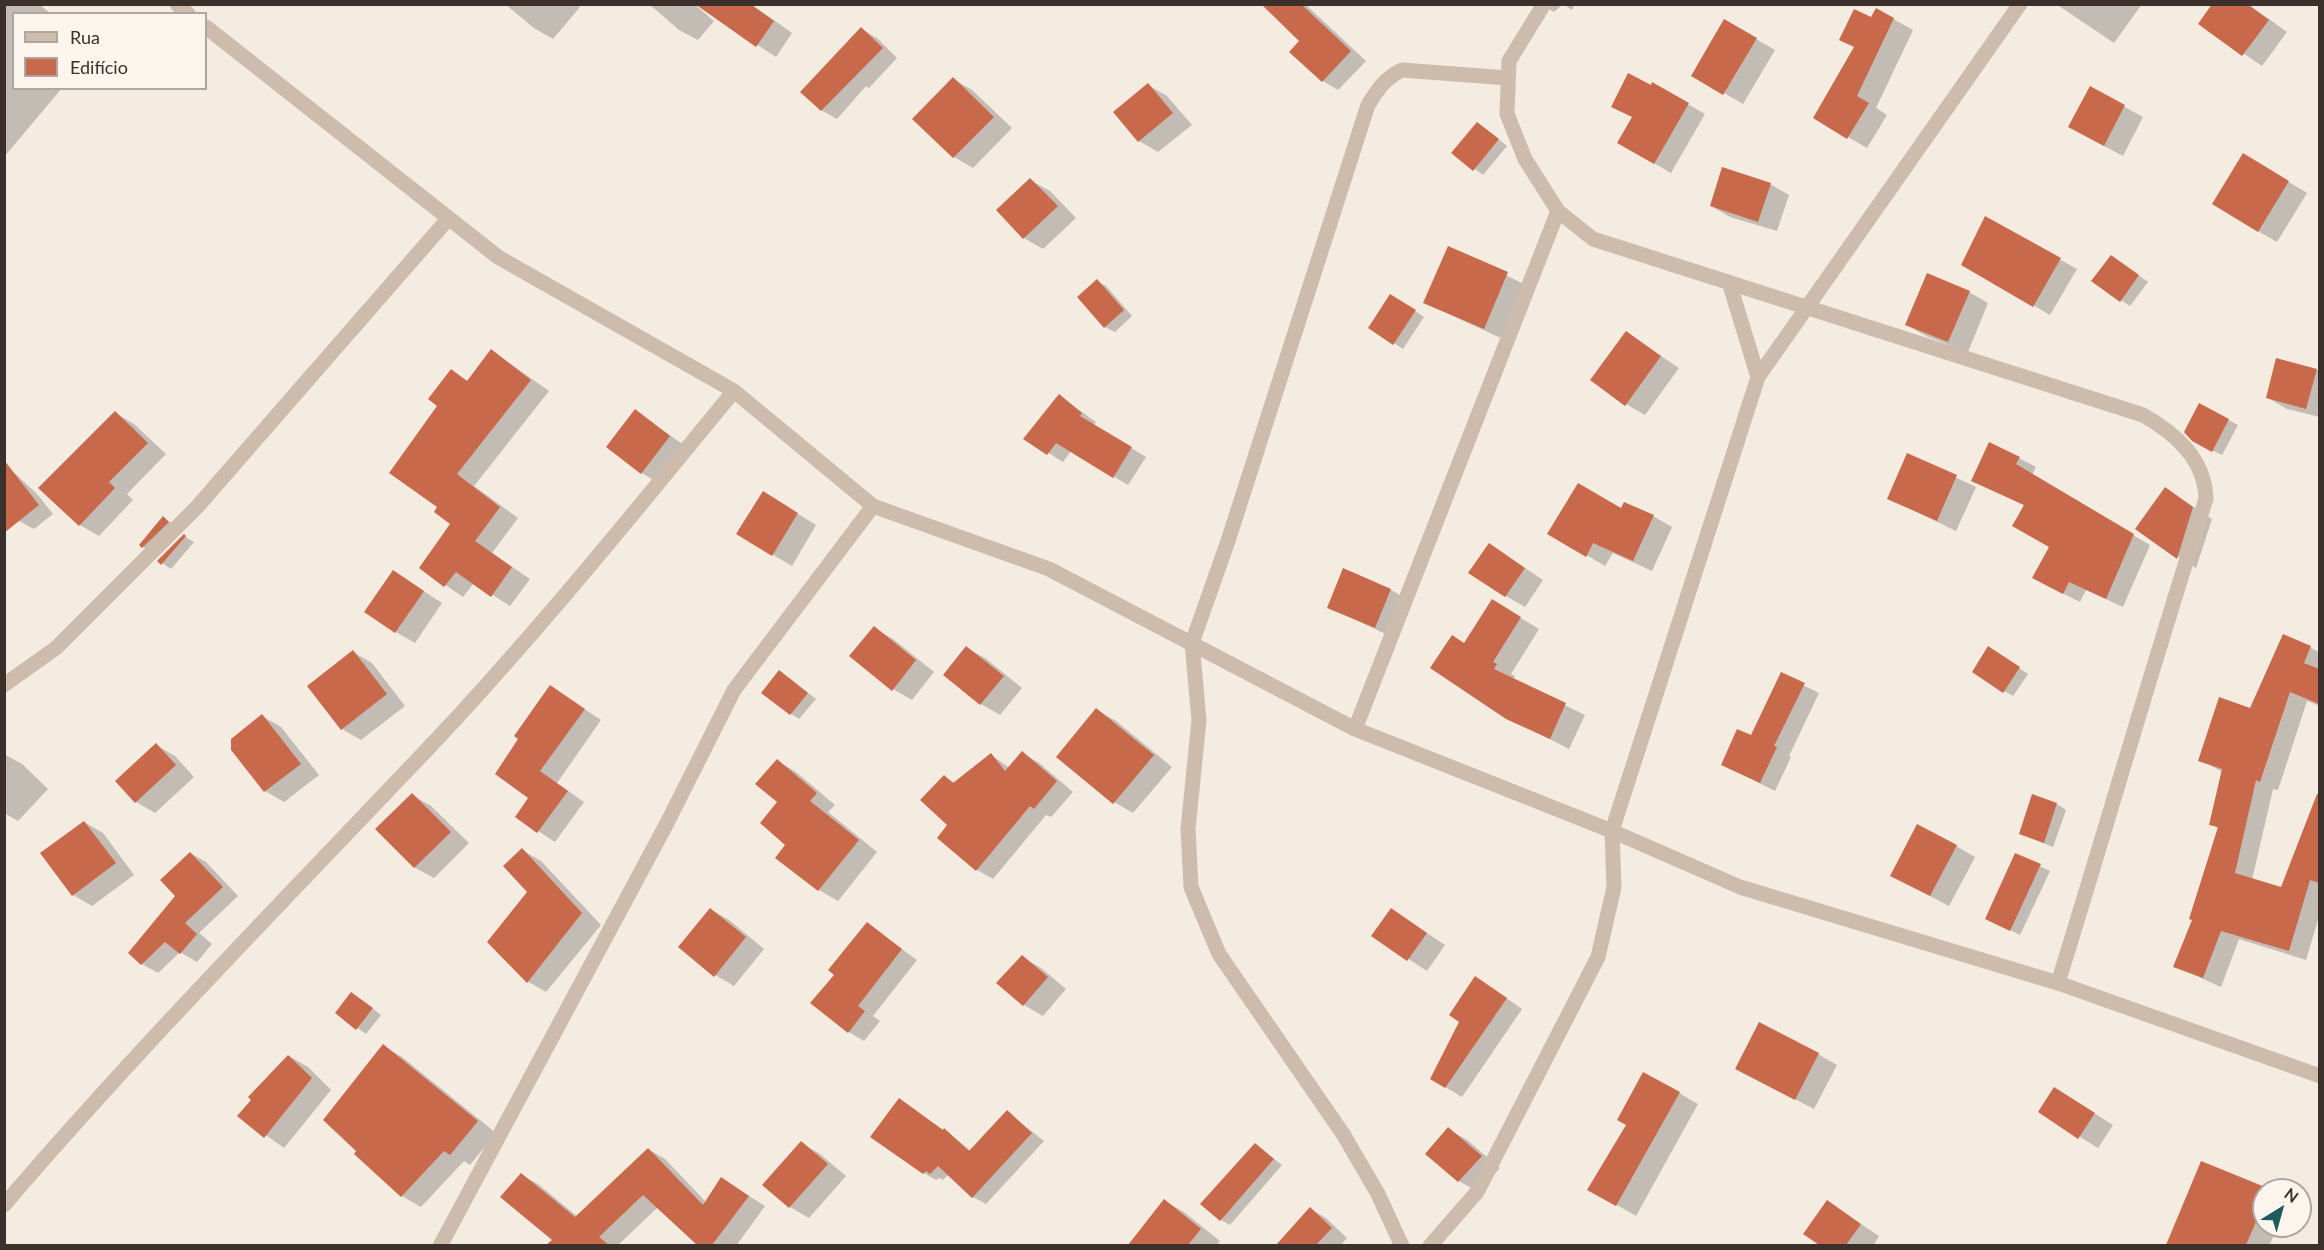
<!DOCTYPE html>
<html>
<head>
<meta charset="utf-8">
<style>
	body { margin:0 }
	#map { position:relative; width:2324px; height:1250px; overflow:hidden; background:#f4ebe1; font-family:Lato,sans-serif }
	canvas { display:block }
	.frame { position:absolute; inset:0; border:6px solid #3b302b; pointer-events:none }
	.legend { position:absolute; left:12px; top:12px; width:195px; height:78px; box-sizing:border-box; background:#fbf5ee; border:2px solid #aea6a0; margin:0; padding:8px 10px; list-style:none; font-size:18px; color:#3b302b }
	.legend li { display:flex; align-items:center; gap:12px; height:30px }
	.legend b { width:30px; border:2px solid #aea6a0 }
	.north { position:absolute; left:2252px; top:1178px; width:60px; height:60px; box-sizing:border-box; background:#fbf5ee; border:2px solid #aea6a0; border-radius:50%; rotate:37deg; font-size:16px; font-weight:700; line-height:24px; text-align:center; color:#3b302b }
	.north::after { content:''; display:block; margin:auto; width:21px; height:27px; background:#1f5a5e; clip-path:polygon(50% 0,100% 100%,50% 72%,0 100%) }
</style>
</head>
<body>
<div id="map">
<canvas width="2324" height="1250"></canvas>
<div class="frame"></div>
<ul class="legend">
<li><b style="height:8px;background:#cdbbac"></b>Rua</li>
<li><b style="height:16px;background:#c8694b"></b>Edifício</li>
</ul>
<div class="north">N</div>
</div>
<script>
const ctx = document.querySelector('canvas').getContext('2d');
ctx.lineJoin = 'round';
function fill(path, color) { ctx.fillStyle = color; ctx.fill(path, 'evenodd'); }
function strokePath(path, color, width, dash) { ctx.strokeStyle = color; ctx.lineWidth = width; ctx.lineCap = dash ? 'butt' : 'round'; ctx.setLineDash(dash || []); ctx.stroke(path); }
fill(new Path2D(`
	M4,4H39L51,14H14V88H62L4,157Z
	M505,4H576L580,7L553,39L534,28Z
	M649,4H694L714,21L698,40L679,30Z
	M751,4L792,33L776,57L718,19Z
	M1264,4H1305L1366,61L1338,90L1323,81L1301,41Z
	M1541,4H1563L1554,12Z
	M1563,4H1575L1572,10Z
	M2056,4H2142L2114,43Z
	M2214,4H2248L2287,32L2262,66L2200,24Z
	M1877,10L1913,30L1876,108L1887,115L1867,148L1815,118Z
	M1725,21L1775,50L1743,104L1693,75Z
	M861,29L877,38L897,58L869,88L866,86L837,119L821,110Z
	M953,79L972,90L1012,128L973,168L954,157L914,119Z
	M1653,84L1705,114L1671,173L1619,143Z
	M1148,85L1167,96L1192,125L1158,152L1139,141L1115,112Z
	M2090,88L2143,117L2123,156L2089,138Z
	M1486,129L1507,146L1483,175L1453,153Z
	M2262,166L2307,193L2277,242L2258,231Z
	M1030,180L1050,191L1076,218L1043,249L1024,238Z
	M1770,184L1789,195L1777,231L1730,217L1711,206Z
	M1986,218L2077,269L2050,315L1963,264Z
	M1449,248L1526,285L1503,339L1425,303Z
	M2120,262L2148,282L2130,306L2093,281Z
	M1097,281L1106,286L1132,316L1115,332L1105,327Z
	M1969,292L1988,303L1968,352L1926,336L1907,325Z
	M1400,301L1424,317L1403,349L1370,328Z
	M1626,333L1679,368L1645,415L1626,404Z
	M492,351L549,391L474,486L518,518L492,553L530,579L510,606L474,583L463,597L421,568L452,524L439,507L440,406L451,371L468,381Z
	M2317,370L2320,372V417L2287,409L2268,398Z
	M1059,396L1096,422L1094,425L1146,457L1128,485L1071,451L1063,462L1025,438Z
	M2200,405L2238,425L2222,455L2203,446Z
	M636,411L688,448L660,484L642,473Z
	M115,413L134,424L166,454L127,494L133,500L99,536L80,525L40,488Z
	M1908,455L1976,487L1956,531L1888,498Z
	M2019,458L2036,467L2032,475L2150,545L2123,607L2086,590L2080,602L2050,587L2051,547L2025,506L1973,480Z
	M7,466L37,494L53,514L34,529L19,521Z
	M2166,489L2212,519L2196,568L2137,529Z
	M782,504L816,525L792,566L738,534Z
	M1622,510L1653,516L1672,527L1652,571L1613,553L1605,566L1549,533Z
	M163,518L172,523L152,552L143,547Z
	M184,536L194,542L171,569L162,563Z
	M1490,545L1543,580L1525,607L1506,596Z
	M394,572L442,603L415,643L396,632Z
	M1391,590L1410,601L1394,638L1329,607Z
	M1511,612L1539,629L1511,674L1515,676L1513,680L1585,715L1569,749L1507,717L1465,644Z
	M874,628L893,639L934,672L912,700L893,689Z
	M2310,647L2320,653V706L2307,701L2278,790L2273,789L2252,880L2282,889L2307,826L2320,831V913L2306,960L2239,939L2221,987L2175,966L2193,920L2219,829L2211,824L2223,772L2200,760Z
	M966,648L985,658L1022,688L1000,715L981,704Z
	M353,652L372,663L405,706L361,740L342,729Z
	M1998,654L2028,674L2013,696L2004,691Z
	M1781,674L1819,693L1789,756L1791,757L1775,791L1723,765L1751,737Z
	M788,677L816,699L799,719L790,713Z
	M551,687L601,720L557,783L584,802L555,842L517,817L531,798Z
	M1097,710L1116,721L1172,767L1133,813L1114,802Z
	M262,716L281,727L319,775L284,802L265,791Z
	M156,745L175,756L194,777L155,813L136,802Z
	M1022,753L1039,763L1073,792L1051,817L1046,815L993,879L977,870L949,824L944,777L956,783L991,755L1010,768Z
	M4,754L22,764L48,789L18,821L4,813Z
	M777,761L796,772L835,805L828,812L877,852L838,901L819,890L777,857L788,844L779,802Z
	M412,795L431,806L469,843L434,878L414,867Z
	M2057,804L2066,810L2053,847L2020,834Z
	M84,822L103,833L134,875L92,906L73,895Z
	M1956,846L1975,857L1949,906L1911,886Z
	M522,850L541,861L601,925L546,992L527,981L529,892Z
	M190,853L206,862L238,896L199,933L212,944L197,962L180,952L158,973L142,964L177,896Z
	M2016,855L2050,871L2020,935L1996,923Z
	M710,909L729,920L764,949L734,986L715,975Z
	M1392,910L1445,945L1427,971L1373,936Z
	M867,924L917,960L873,1016L880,1021L864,1041L849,1032L836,974Z
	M1022,957L1041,968L1066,989L1043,1016L1024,1005L998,983Z
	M1492,988L1522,1009L1462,1097L1432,1079Z
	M360,999L381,1015L366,1034L337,1013Z
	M383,1046L402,1057L496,1133L470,1165L464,1161L421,1207L402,1196L356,1153Z
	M1818,1054L1837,1065L1814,1109L1756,1079Z
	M289,1056L308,1067L331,1090L284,1148L239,1116Z
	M1679,1093L1698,1104L1636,1216L1589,1189Z
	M2073,1100L2113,1125L2098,1148L2040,1112Z
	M1007,1112L1044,1141L986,1204L973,1197L949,1174L943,1180L939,1178L936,1180L924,1173L945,1130L971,1151Z
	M1448,1129L1467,1140L1500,1168L1478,1192L1459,1181L1427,1153Z
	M801,1143L820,1154L846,1176L809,1218L790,1207L764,1185Z
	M1256,1145L1282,1165L1230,1225L1221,1220Z
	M648,1149L665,1159L706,1202L722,1179L765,1206L736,1246H700L658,1207L617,1246H561L502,1197L521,1175L538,1184L578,1217Z
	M2202,1163L2267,1190H2264V1226H2278L2269,1246H2247L2200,1226Z
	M1165,1201L1184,1212L1220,1241L1216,1246H1133L1131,1244Z
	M1828,1202L1879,1236L1873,1246H1821L1805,1234Z
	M1310,1209L1326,1218L1347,1238L1340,1246H1278Z`), '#0003');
fill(new Path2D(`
	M695,4H750L774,21L756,47Z
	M1261,4H1301L1351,51L1322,82L1289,52L1299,41Z
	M2212,4H2247L2269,20L2242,56L2198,24Z
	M1876,8L1894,18L1857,96L1869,103L1847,139L1813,118L1854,47L1839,40L1854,9L1871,17Z
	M1724,19L1757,38L1723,95L1691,76Z
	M861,27L883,48L821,111L800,92Z
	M1628,73L1651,85L1652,82L1689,103L1654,164L1617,143L1632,117L1611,107Z
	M953,77L994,117L953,158L912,119Z
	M1148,83L1173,113L1138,142L1113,112Z
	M2090,86L2125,105L2104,146L2068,127Z
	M1477,122L1499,139L1473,171L1451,153Z
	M2243,153L2289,181L2258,232L2212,204Z
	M1722,167L1771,183L1758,222L1710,206Z
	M1030,178L1058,206L1023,239L996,210Z
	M1985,216L2061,258L2033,307L1961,265Z
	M1448,246L1508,272L1484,329L1423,303Z
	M2111,255L2139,275L2120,302L2091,281Z
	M1927,273L1970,291L1948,342L1905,325Z
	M1097,279L1124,310L1104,328L1077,297Z
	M1390,294L1416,310L1393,345L1368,328Z
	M1626,331L1661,356L1625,406L1590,380Z
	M491,349L531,380L457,474L500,507L475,541L512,567L491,597L456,572L444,587L419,568L450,524L434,512L437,507L389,473L437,406L428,399L451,369L467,381Z
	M2276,358L2317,369L2306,409L2266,398Z
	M1059,394L1082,413L1080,416L1132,447L1113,478L1056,443L1047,455L1023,439Z
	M2199,403L2229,419L2212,452L2192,441L2184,432Z
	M635,409L670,436L641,474L606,447Z
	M115,411L148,443L109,482L115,488L79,526L38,488Z
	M1989,442L2020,457L2016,464L2134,534L2106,599L2069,582L2063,594L2032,578L2049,547L2012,526L2024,505L1971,481Z
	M1907,453L1957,475L1937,521L1887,499Z
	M4,460L39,505L4,533Z
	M1578,483L1621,508L1624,502L1654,515L1633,561L1593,543L1586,557L1547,534Z
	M2165,487L2193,507L2177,559L2135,529Z
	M763,491L798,513L772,556L736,534Z
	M163,516L169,522L142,548L139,545Z
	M184,534L186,536L161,565L157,561Z
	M1489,543L1525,568L1505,597L1468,573Z
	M1343,568L1391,589L1375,628L1327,608Z
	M393,570L424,591L395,633L364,612Z
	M1492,599L1521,617L1493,662L1497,664L1494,669L1566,703L1550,739L1506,719L1430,668L1452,635L1464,643Z
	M874,626L916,660L892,691L849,656Z
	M2283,634L2311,646L2304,663L2319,669V704L2290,692L2260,782L2256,780L2235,873L2281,887L2317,794H2319V883L2310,880L2289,951L2221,931L2203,978L2173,967L2192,920L2189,919L2218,827L2209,825L2222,769L2198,761L2219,697L2250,708Z
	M966,646L1004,676L980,705L943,675Z
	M1988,646L2020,667L2003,693L1972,672Z
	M353,650L387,694L341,730L307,686Z
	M779,670L808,693L790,715L761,693Z
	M1781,672L1805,683L1774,746L1777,747L1760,783L1721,765L1737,729L1751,735Z
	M550,685L585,709L540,771L568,791L537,833L515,817L528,798L495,774L518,739L514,736Z
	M1096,708L1154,755L1113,804L1056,757Z
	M262,714L301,764L264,792L231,750V739Z
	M156,743L176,765L135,803L115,781Z
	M1022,751L1057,781L1034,809L1030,806L976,871L937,838L947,825L920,800L944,775L953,783L991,753L1005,771Z
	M777,759L817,793L810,801L859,840L818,891L775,858L785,845L760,823L777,802L755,784Z
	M412,793L451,832L414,868L375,829Z
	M2032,794L2057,803L2044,843L2019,834Z
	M84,821L116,863L72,896L40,853Z
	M1917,824L1957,845L1930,896L1890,876Z
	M522,848L582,913L527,983L487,942L527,892L503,866Z
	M190,852L223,887L185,923L197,934L180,954L165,942L141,965L128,953L175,896L160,880Z
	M2015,853L2041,864L2010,931L1985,919Z
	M710,908L746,937L714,977L678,947Z
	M1391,908L1427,933L1407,961L1371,936Z
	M867,922L902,949L858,1006L865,1011L848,1033L810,1003L834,975L828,970Z
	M1022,955L1048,977L1023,1006L996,983Z
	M1475,976L1507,998L1445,1088L1430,1079L1459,1022L1449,1015Z
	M351,992L373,1008L356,1030L335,1013Z
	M1759,1022L1819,1053L1795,1100L1735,1069Z
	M383,1044L478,1121L450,1155L444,1151L401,1197L354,1154L356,1151L323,1120Z
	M288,1055L312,1078L264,1138L237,1116L251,1100L248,1097Z
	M1643,1072L1680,1092L1616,1206L1587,1190L1626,1125L1617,1120Z
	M2054,1087L2095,1113L2078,1139L2038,1112Z
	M899,1098L943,1130L944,1128L969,1151L1007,1110L1032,1133L972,1198L938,1166L930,1174L926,1171L923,1174L870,1137Z
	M1448,1127L1482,1156L1458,1182L1425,1154Z
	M801,1141L828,1164L789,1208L762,1185Z
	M1255,1143L1274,1159L1220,1221L1200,1204Z
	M648,1148L703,1205L721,1177L749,1196L712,1245H697L643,1195L599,1237L609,1245H546L552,1240L500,1197L521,1173L575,1217Z
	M2201,1161L2270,1189L2264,1190V1203L2246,1245H2166Z
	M1164,1199L1201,1229L1188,1245H1128Z
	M1827,1200L1861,1224L1846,1245H1819L1803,1234Z
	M1310,1207L1332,1228L1316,1245H1276Z`), '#c8694b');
strokePath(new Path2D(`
	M177,4L188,14
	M1544,4L1509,61L1507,114L1525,159L1558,211L1593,239L2143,415C2176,434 2205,459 2206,499C2154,660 2108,822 2058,983
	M206,27L498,257L734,391L873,506L1049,569L1355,729L1612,831L1740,887L2058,983L2320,1076
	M1729,282L1758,377
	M4,685L56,648L197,507L448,219
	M1355,729L1558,211
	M4,1205C143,1043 292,892 438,738C542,627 637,509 734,391
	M440,1246L666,825L734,690L873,506
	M1402,1246L1378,1194L1343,1134L1219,954L1191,887L1188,829L1199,720L1192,643L1228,541L1368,105C1378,89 1385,78 1402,70L1508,78
	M1430,1246L1477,1192L1598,957L1614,887L1612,831L1758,377L2020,4`), '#cdbbac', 15);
</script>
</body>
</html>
